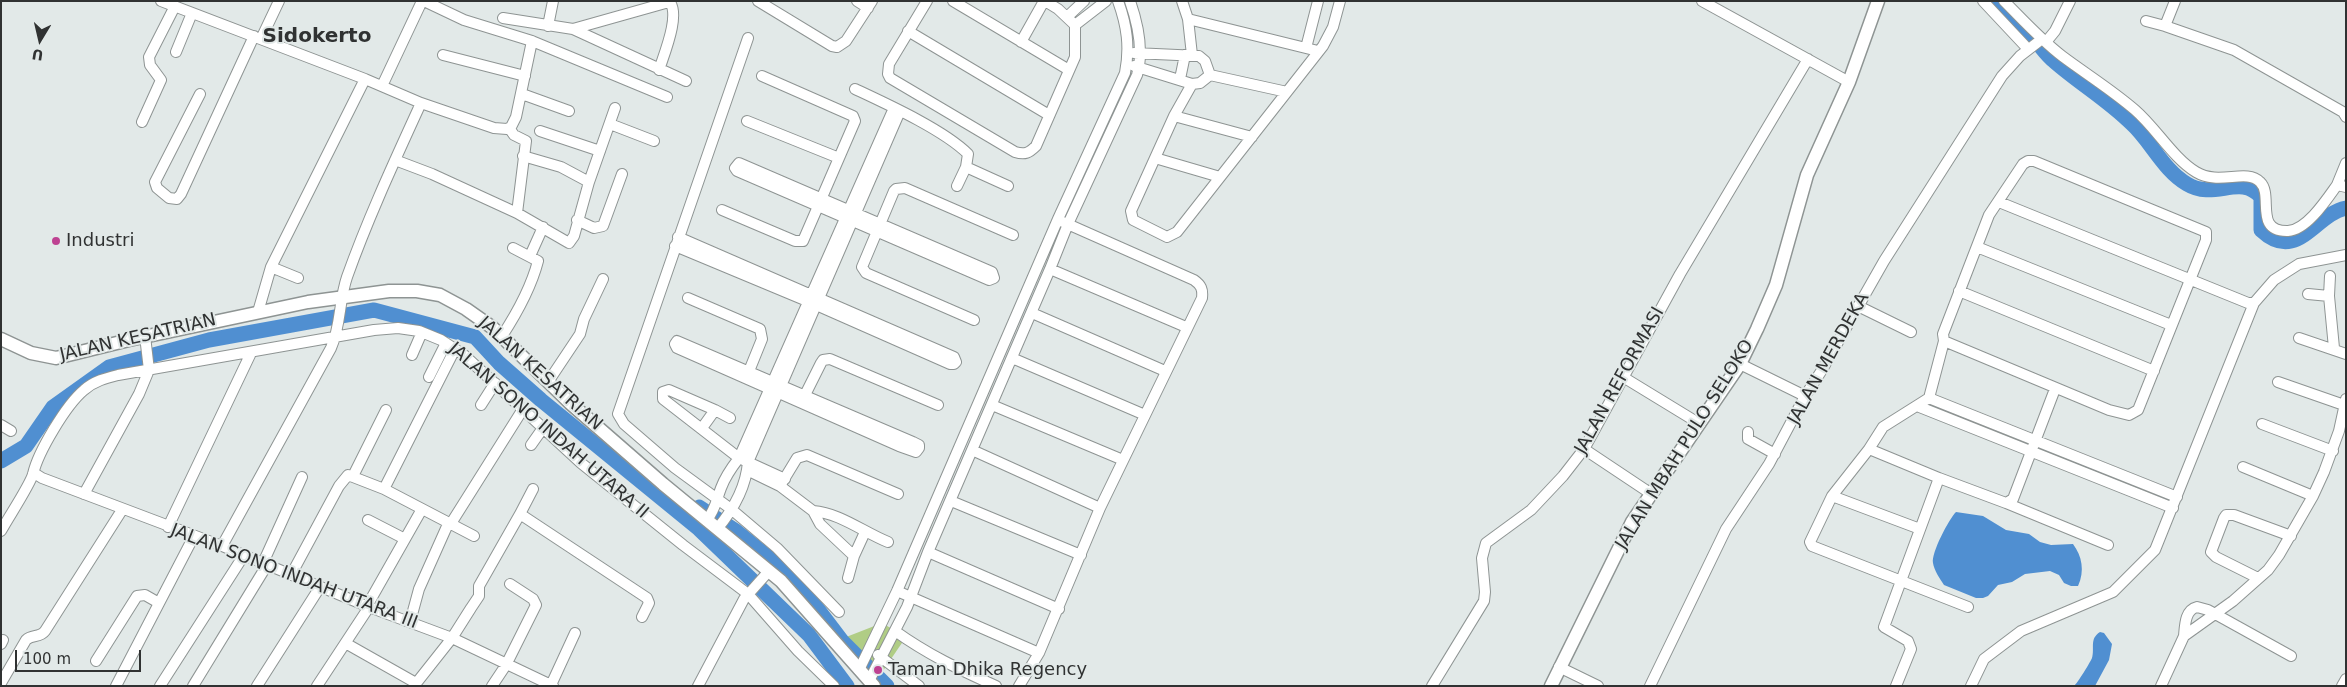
<!DOCTYPE html>
<html>
<head>
<meta charset="utf-8">
<style>
	body { margin:0 }
	#map { position:relative; width:2347px; height:687px; overflow:hidden; background:#e2e9e8; font-family:"DejaVu Sans",sans-serif }
	canvas { display:block }
	.frame { position:absolute; inset:0; border:2px solid #303232; pointer-events:none }
	.north { position:absolute; left:15px; top:15px; width:50px; height:50px; -webkit-text-stroke:4px #e2e9e8; paint-order:stroke; rotate:189deg; font-size:14px; font-weight:700; line-height:20px; text-align:center; color:#303232 }
	.north::after { content:''; display:block; margin:auto; width:18px; height:22px; background:#303232; clip-path:polygon(50% 0,100% 100%,50% 72%,0 100%) }
	.scale { position:absolute; left:15px; top:650px; width:126px; height:22px; box-sizing:border-box; border:2px solid #303232; border-top:0; padding-left:6px; font-size:15px; line-height:18px; white-space:nowrap; color:#303232; -webkit-text-stroke:4px #e2e9e8; paint-order:stroke }
</style>
</head>
<body>
<div id="map">
<canvas width="2347" height="687"></canvas>
<div class="frame"></div>
<div class="north">U</div>
<div class="scale">100 m</div>
</div>
<script>
const ctx = document.querySelector('canvas').getContext('2d');
ctx.lineJoin = 'round';
function fill(path, color) { ctx.fillStyle = color; ctx.fill(path, 'evenodd'); }
function strokePath(path, color, width, dash) { ctx.strokeStyle = color; ctx.lineWidth = width; ctx.lineCap = dash ? 'butt' : 'round'; ctx.setLineDash(dash || []); ctx.stroke(path); }
function write(font, color, halo, rows, align = 'center') {
  ctx.font = font + ' "DejaVu Sans",sans-serif'; ctx.lineWidth = 4; ctx.setLineDash([]); ctx.textBaseline = 'middle'; ctx.strokeStyle = halo; ctx.fillStyle = color; for (const [text, x, y, turn = 0] of rows) {
    ctx.save(); ctx.translate(x, y); ctx.rotate((+turn || 0) * Math.PI / 180); ctx.textAlign = isNaN(turn) ? turn : align; if (halo) ctx.strokeText(text, 0, 0); ctx.fillText(text, 0, 0); ctx.restore();
  }
}
fill(new Path2D(`
	M882,623L906,637L874,684L836,641Z`), '#b0cd85');
fill(new Path2D(`
	M1956,512L1983,516L2006,530L2029,534L2040,542L2051,545L2073,544C2082,556 2085,571 2078,586H2071L2064,583L2059,575L2050,571L2025,574L2012,582L1998,585L1988,596L1983,598H1976L1944,585C1940,579 1934,570 1933,563C1931,553 1949,519 1956,512Z
	M2100,632L2104,633L2112,644L2109,660L2095,686H2074C2077,684 2091,661 2092,658C2095,648 2089,639 2100,632Z`), '#508fd1');
strokePath(new Path2D(`
	M1996,1C2009,14 2022,26 2034,39C2041,46 2046,55 2054,61C2079,83 2108,100 2131,123C2151,141 2163,170 2187,184C2215,201 2240,173 2261,197V230C2297,264 2315,214 2346,208
	M1,461L26,446L53,407L109,367L209,340L374,310L475,337L499,363L541,400L699,529L809,635L847,686
	M699,507L736,531L795,579L842,641L887,686`), '#508fd1', 15);
const minor = new Path2D(`
	M161,1L365,79L421,103L494,128L507,129L511,127L516,117L532,41
	M424,1L464,20L532,41L667,97
	M758,1L832,46L837,47L846,41L872,1
	M857,1L868,8
	M927,1L889,64L888,74L890,78L1015,152C1025,155 1029,153 1036,146L1075,57V25L1058,9L1045,1
	M953,1L1069,70
	M1182,1L1188,19L1192,55
	M1702,1L1849,82
	M1983,1L2028,49
	M2004,1C2023,20 2041,40 2062,56C2086,74 2112,90 2135,110C2156,128 2173,158 2196,172C2219,186 2246,168 2260,182C2274,195 2253,232 2288,231C2307,230 2327,199 2337,185L2346,187
	M1067,17L1084,1
	M503,18L573,29L686,81
	M1188,19L1318,51
	M2146,21L2165,26L2175,1
	M1075,25L1106,1
	M548,26L553,1
	M2165,26L2234,50L2343,112L2346,117
	M573,29L669,2
	M908,31L1049,115
	M748,38L618,414L624,424L675,468L731,509L777,548L839,612
	M261,39L279,1
	M1021,42L1044,1
	M2046,42L2055,31L2070,1
	M1306,48L1318,1
	M176,52L192,13
	M443,55L525,76
	M1134,66L1192,84L1200,83L1210,75L1205,61L1199,56L1134,53
	M659,70C664,54 681,14 669,1
	M1210,75L1287,92
	M1180,79L1185,55
	M1192,84L1174,116L1131,211L1133,220L1167,237L1177,232L1323,46L1333,27L1340,1
	M382,86L422,1
	M855,89C887,104 944,130 968,154L966,167L1008,186
	M200,94L155,182L157,188L169,198L177,199L181,194L254,36
	M522,94L569,111
	M1174,116L1252,137
	M747,121L839,158
	M142,122L161,80L150,65L149,57L175,6
	M610,124L654,141
	M509,128L514,135L526,141L517,213
	M540,131L600,151
	M523,156L561,167L589,182
	M1155,158L1220,177
	M395,160L432,174L517,213L569,243L574,236L589,182L615,108
	M2028,161H2034L2206,232V240L2138,410L2129,415L2109,410L1944,341L1943,334L1989,215L2023,164Z
	M739,163L992,272L994,278L989,280L737,171L735,168Z
	M2337,185L2346,163
	M957,186L966,167
	M1999,202L2248,303H2254L2274,280L2299,264L2346,255
	M722,210L795,241H803L855,121L853,116L762,76
	M577,220L594,228L603,226L622,174
	M675,246L807,301L950,364H954L956,362L954,357L678,237
	M1977,247L2171,325
	M530,256L543,227
	M271,267L298,278
	M1050,269L1186,327
	M1959,291L2154,371
	M2308,294L2329,296L2334,348
	M2329,296L2330,276
	M688,298L760,329L762,339L747,376
	M1858,306L1911,332
	M258,312L271,267L365,79
	M1032,313L1165,371
	M974,320L866,273L862,267L894,191L896,189L905,188L1013,235
	M145,336L149,370
	M502,336C517,313 531,288 538,261L513,248
	M2299,338L2346,354
	M677,341L913,442L919,445V448L916,452L899,446L677,348L675,344Z
	M412,355L422,332
	M1012,358L1145,415
	M1740,364L1805,396
	M429,377L446,343
	M1623,377L1700,424
	M548,382L580,334L584,319L603,279
	M2278,382L2344,405
	M1929,398L1944,341
	M802,401L821,363L823,360L830,359L938,405
	M481,405L495,383
	M992,405L1123,460
	M1917,406L2173,508
	M715,410L730,418
	M2262,424L2333,451
	M1,425L11,431
	M702,428L715,410L669,390L663,392V399L739,458L785,479
	M1748,432V439L1775,454
	M531,445L543,428
	M1584,449L1650,493
	M1869,449L1832,496L1810,542L1812,546L1968,607
	M972,450L1100,508
	M2243,467L2313,496
	M747,470L780,486L813,511L820,524L854,556
	M34,473L42,478L222,546L369,607L452,638L553,686
	M353,476L386,410
	M1939,478L1869,449L1883,427L1929,398L2177,497
	M780,486L797,458L807,455L898,494
	M384,489L455,349
	M84,494L139,394L149,370
	M1832,496L1920,529
	M951,501L1081,555
	M2006,503L2108,545
	M813,511C840,513 863,532 888,542
	M520,514L533,489
	M368,520L405,539
	M707,520C716,508 716,501 721,488C725,477 732,467 739,458L894,108
	M450,525L523,409
	M168,527L251,353
	M717,529C733,510 746,487 748,462L900,111
	M1,531C8,518 30,485 33,474C38,452 66,405 84,390C94,381 106,378 118,375L374,330L398,328L419,331L441,340L464,355L581,463L683,545L748,594L798,651L834,686
	M222,546L331,348C341,326 339,300 347,277C368,218 395,160 421,103
	M928,552L1059,609
	M263,563L302,477
	M291,575L339,486L348,475L384,489L474,536
	M848,578L854,556L865,532
	M2258,578L2216,557L2211,552L2224,518L2226,515H2234L2291,536
	M897,591L1039,653
	M367,606L422,509
	M410,622L419,589L448,524
	M895,631C927,654 960,670 996,686
	M2184,636C2185,625 2185,610 2197,607L2208,610L2291,656
	M1,644L3,640
	M347,644L416,683
	M878,655L919,686
	M96,661L137,596L145,595L159,603
	M1559,667L1598,686
	M859,670L897,591L1058,219L1125,73C1130,47 1127,26 1118,1
	M869,681L907,607L928,552L1050,269L1068,224L1137,75C1144,51 1138,24 1130,1
	M1,683L26,640C32,634 40,638 45,631L122,510
	M551,685L575,633
	M116,686L194,536
	M160,686L244,555
	M193,686L267,565
	M257,686L320,587
	M317,686L369,607
	M414,686L452,638L471,608L479,596V586L520,514L647,598L649,603L642,617
	M492,686L506,665L536,605L533,599L510,584
	M698,686L744,599L769,571
	M1019,686L1039,653L1100,508L1202,298C1203,289 1201,285 1194,280L1063,222
	M1432,686L1484,601L1485,592L1482,558L1486,543L1531,510L1563,476L1584,449L1680,274L1808,59
	M1650,686L1726,529L1769,464L1805,396L1822,370L1884,261L2002,76L2020,56L2042,39
	M1896,686L1911,649L1908,641L1884,627L1939,478L2006,503L2013,499L2055,389
	M1971,686L1984,659L2021,631L2113,592L2155,550L2254,303
	M2161,686L2184,636L2233,601L2268,570L2279,555L2313,496L2324,472L2339,431L2346,399
	M2342,686L2346,679`);
const tertiary = new Path2D(`
	M1,339L31,353L56,358L129,340L308,302L389,291H417L440,295L466,309L493,328L570,403L663,484L781,581L874,686
	M1551,686L1632,522L1740,364L1757,329L1776,285L1807,175L1849,82L1878,1`);
strokePath(minor, '#8e9493', 12);
strokePath(tertiary, '#8e9493', 15);
strokePath(minor, '#fff', 10);
strokePath(tertiary, '#fff', 12);
for (const [x, y, r, color] of [
	[56,241,5,"#be4292"],
	[878,670,5,"#be4292"]
]) { const dot = new Path2D(); dot.arc(x, y, r, 0, 2 * Math.PI); ctx.fillStyle = color; ctx.fill(dot); strokePath(dot, '#e2e9e8', 2); }
write('18px', '#303232', '#e2e9e8', [
	["Industri",66,241],
	["Taman Dhika Regency",888,670]
], 'left');
write('18px', '#303232', '#e2e9e8', [
	["JALAN KESATRIAN",138,338,-13],
	["JALAN MERDEKA",1829,359,-61],
	["JALAN KESATRIAN",540,374,42],
	["JALAN REFORMASI",1620,381,-61],
	["JALAN SONO INDAH UTARA II",548,431,41],
	["JALAN MBAH PULO SELOKO",1685,445,-58],
	["JALAN SONO INDAH UTARA III",294,577,21]
]);
write('bold 20px', '#303232', '#e2e9e8', [
	["Sidokerto",317,37]
]);
</script>
</body>
</html>
